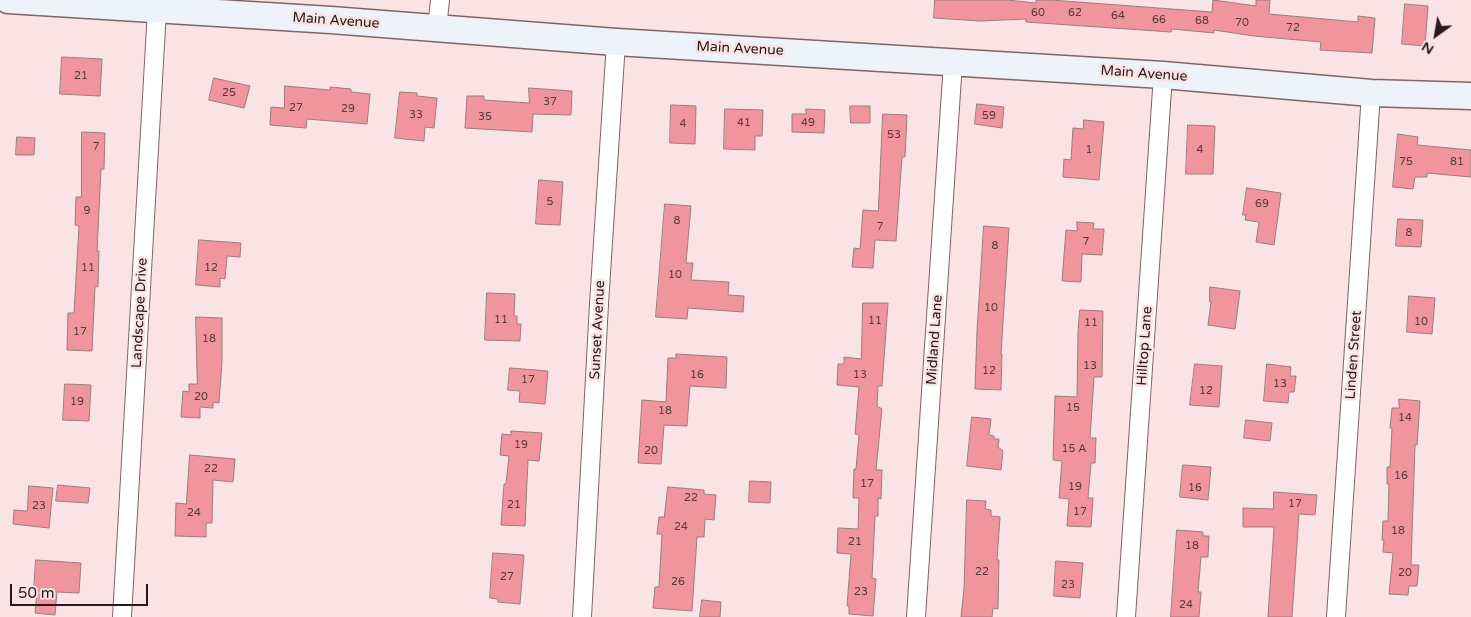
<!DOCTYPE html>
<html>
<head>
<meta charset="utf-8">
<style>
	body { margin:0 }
	#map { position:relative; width:1471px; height:617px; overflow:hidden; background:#fae3e4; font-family:"Varela Round",sans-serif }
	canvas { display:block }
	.north { position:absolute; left:1411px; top:10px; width:50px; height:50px; -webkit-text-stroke:4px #fae3e4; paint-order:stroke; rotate:212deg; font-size:14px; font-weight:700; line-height:20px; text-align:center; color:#26191a }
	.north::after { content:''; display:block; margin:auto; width:18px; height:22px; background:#26191a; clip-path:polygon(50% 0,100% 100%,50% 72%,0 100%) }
	.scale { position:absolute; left:10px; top:584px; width:138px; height:22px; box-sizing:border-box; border:2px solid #26191a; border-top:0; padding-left:6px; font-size:15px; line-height:18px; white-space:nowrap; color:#26191a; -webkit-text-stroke:4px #fae3e4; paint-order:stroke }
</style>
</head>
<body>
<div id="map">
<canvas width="1471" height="617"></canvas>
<div class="north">N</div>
<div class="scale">50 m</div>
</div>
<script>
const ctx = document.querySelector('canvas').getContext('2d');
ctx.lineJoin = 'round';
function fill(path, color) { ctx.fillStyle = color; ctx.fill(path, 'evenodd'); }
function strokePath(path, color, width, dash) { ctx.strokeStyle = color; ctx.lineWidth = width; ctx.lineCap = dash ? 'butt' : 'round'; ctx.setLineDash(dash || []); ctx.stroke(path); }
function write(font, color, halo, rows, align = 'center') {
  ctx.font = font + ' "Varela Round",sans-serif'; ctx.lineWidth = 5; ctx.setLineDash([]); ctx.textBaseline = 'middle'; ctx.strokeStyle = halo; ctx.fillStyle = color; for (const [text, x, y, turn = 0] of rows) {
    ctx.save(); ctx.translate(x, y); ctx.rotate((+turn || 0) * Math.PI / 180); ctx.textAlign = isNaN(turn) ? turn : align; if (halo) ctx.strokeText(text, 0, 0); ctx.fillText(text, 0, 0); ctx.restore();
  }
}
const building = new Path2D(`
	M935,0H1007L1036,3V0H1051L1212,12L1213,0L1256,6V0H1270L1269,14L1358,22V16L1375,18L1372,53L1320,50L1321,42L1254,36L1214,30V33L1172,29L1171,32L1026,22V19L980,21L934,18Z
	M1405,4L1428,6L1425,46L1402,44Z
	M62,57L102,59L100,96L60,94Z
	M214,78L250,86L244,108L209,100Z
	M285,86L330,90V87L351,89V92L370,94L367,124L307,119L306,128L270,125L271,107L284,108Z
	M529,88L572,91L571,115L533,114L532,132L465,128L467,96H484V100L529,103Z
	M400,92L417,93V96L437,98L434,128L425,127L424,141L395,138Z
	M977,104L1004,107L1002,128L975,124Z
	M671,105L696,106L695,144L670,143Z
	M850,106H870V123H851Z
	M725,109L763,110L762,136H755V150L724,149Z
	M806,109L825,110L824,133L792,132V114H806Z
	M883,114L907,115L905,157H902L896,241L875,240L873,268L852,267L854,248L860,249L863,210L878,211Z
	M1084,120L1104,122L1099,180L1063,177L1064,159L1071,160L1073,128L1083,129Z
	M1188,125L1215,126L1213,174H1186Z
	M82,132L105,133L104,169H101L97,251H99L98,287L95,286L92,351L67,350L68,313H74L79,226L75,225L76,197H81Z
	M1398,134L1418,137L1417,145L1471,150V177L1427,173V177H1415L1413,189L1393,187Z
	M17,137L35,138L34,155H16Z
	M539,180L563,182L560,225L536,224Z
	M1247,188L1281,193L1274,245L1256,242L1259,222L1245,220L1246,215H1243Z
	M665,204L691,206L686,263H693L691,280L729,282L728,295L744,296L743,312L688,308L687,319L656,317Z
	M1398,219L1423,220L1421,247L1396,246Z
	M1077,222L1094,223L1093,229H1104L1102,255L1082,254L1081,282L1062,281L1066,230L1077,231Z
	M984,226L1009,228L1001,354H1002L1001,390L975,389L977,331Z
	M199,240L241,243L240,257L227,256L225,279L220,278V287L196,285Z
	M1210,287L1240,291L1235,329L1208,325L1211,302H1210Z
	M487,293L515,294L514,316H517V324H521L520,341L485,340Z
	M1409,296L1435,298L1432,334L1407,332Z
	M863,303H888L882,386H878L877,406L882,409L876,470H882L881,499L878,498V516H875L872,578L876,579L873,616L849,614V606H847L851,554L837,553L838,528L858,529L859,498H853L854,469H856L859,435L855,434L859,387L837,385L838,364H844V357L861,359Z
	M1080,310L1103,311L1102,377H1094L1090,438H1096L1095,463H1091L1088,498H1093L1091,527L1067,526L1069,499L1059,498L1062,461L1053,460L1055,396L1077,397L1078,333Z
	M196,317L222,318V362L219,403L213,402V408L200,407V418L181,417L183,391L189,392V384H197Z
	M676,354L727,357L726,388L690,386L687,426L664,425L661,464L638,463L642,400L666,402L668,358H676Z
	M1195,364L1222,366L1219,407L1190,405Z
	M1267,364L1291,367L1290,376H1296L1294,392H1289L1288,403L1264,401Z
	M510,368L548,371L545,404L519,402L520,391L508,390Z
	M65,384L91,385L89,421L63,420Z
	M1399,399L1420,401L1417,445H1415L1411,565H1419L1417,586H1409L1408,595L1389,594L1393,553L1383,552L1384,540H1382L1383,521H1388L1389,484H1387V467H1390L1392,428H1390L1392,408H1399Z
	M972,417L991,419L989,435L994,436V439H999L998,447L1003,451L1001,470L967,466Z
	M1246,420L1272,423L1270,441L1244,438Z
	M511,431L542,433L539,461L528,460L525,526L501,525L504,484H506L509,456L500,455L502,434L511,435Z
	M190,455L235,459L233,482L213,480L212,523H206V537L175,536L176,503L186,504Z
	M1183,465L1211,467L1208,500L1180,497Z
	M750,481L771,482L770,503L749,502Z
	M58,485L90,488L88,503L56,501Z
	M29,486L53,488L49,528L13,524L14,510L27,511Z
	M668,487L704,490V494L716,495L714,520L705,519L704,537H697L692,611L653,608L655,587H659L662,534H657L659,517H664Z
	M1274,492L1317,495L1315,515L1299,514L1292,617H1268L1274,527H1243V508L1273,509Z
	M967,500L986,501L985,509L991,510V516L1000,517L997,560H999L998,609L993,608L992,617H961L964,589Z
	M1177,530L1203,532V536H1209L1208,557H1201L1198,592H1201L1199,617H1171Z
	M493,553L524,555L520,604L498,602V599L490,598Z
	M36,560L81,563L79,593L57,592L55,615L35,613L37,590H34Z
	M1056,561L1083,563L1080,598L1054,596Z
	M702,600L721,602L720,617H700Z`);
fill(building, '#f0949e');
strokePath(building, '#9e7b7e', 1);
const street = new Path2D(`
	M437,28L440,0
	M122,617L157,10
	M582,617L599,304L616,42
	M916,617L953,62
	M1126,617L1163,75
	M1336,617L1371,93`);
const secondary = new Path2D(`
	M8,0L331,20L616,42L1163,75L1371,93L1471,96`);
strokePath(street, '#846366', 20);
strokePath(secondary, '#846366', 29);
strokePath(street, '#fff', 18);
strokePath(secondary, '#eef3f9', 26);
write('11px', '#58383b', null, [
	["60",1038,13],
	["62",1075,13],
	["64",1118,16],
	["66",1159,20],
	["68",1202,21],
	["70",1242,23],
	["72",1293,28],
	["21",81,76],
	["25",229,93],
	["37",550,102],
	["27",296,108],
	["29",348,109],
	["33",416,115],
	["59",989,116],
	["35",485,117],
	["41",744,123],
	["49",808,123],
	["4",683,124],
	["53",894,135],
	["7",96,147],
	["1",1089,150],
	["4",1200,150],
	["75",1406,162],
	["81",1457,162],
	["5",550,202],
	["69",1262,204],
	["9",87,211],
	["8",677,221],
	["7",880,227],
	["8",1409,233],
	["7",1086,242],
	["8",995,246],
	["11",88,268],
	["12",211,268],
	["10",675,275],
	["10",991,308],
	["11",501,320],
	["11",875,321],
	["10",1421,322],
	["11",1091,323],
	["17",80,332],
	["18",209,339],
	["13",1090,366],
	["12",989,371],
	["16",697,375],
	["13",860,375],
	["17",528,380],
	["13",1280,384],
	["12",1206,391],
	["20",201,397],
	["19",77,402],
	["15",1073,408],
	["18",665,411],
	["14",1405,418],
	["19",521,445],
	["15 A",1074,449],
	["20",651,451],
	["22",211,469],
	["16",1401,476],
	["17",867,484],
	["19",1075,487],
	["16",1195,488],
	["22",691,498],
	["17",1295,504],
	["21",514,505],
	["23",39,506],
	["17",1080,512],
	["24",194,513],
	["24",681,527],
	["18",1398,531],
	["21",855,542],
	["18",1192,546],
	["22",982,572],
	["20",1405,573],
	["27",507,577],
	["26",678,582],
	["23",1068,585],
	["23",861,592],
	["24",1186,605]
]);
write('14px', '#26191a', '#fae3e4', [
	["Main Avenue",336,21,4],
	["Main Avenue",740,49,3],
	["Main Avenue",1144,74,4],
	["Landscape Drive",140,313,-87],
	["Sunset Avenue",598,330,-87],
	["Midland Lane",935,340,-86],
	["Hilltop Lane",1145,346,-86],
	["Linden Street",1354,355,-86]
]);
</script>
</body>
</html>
